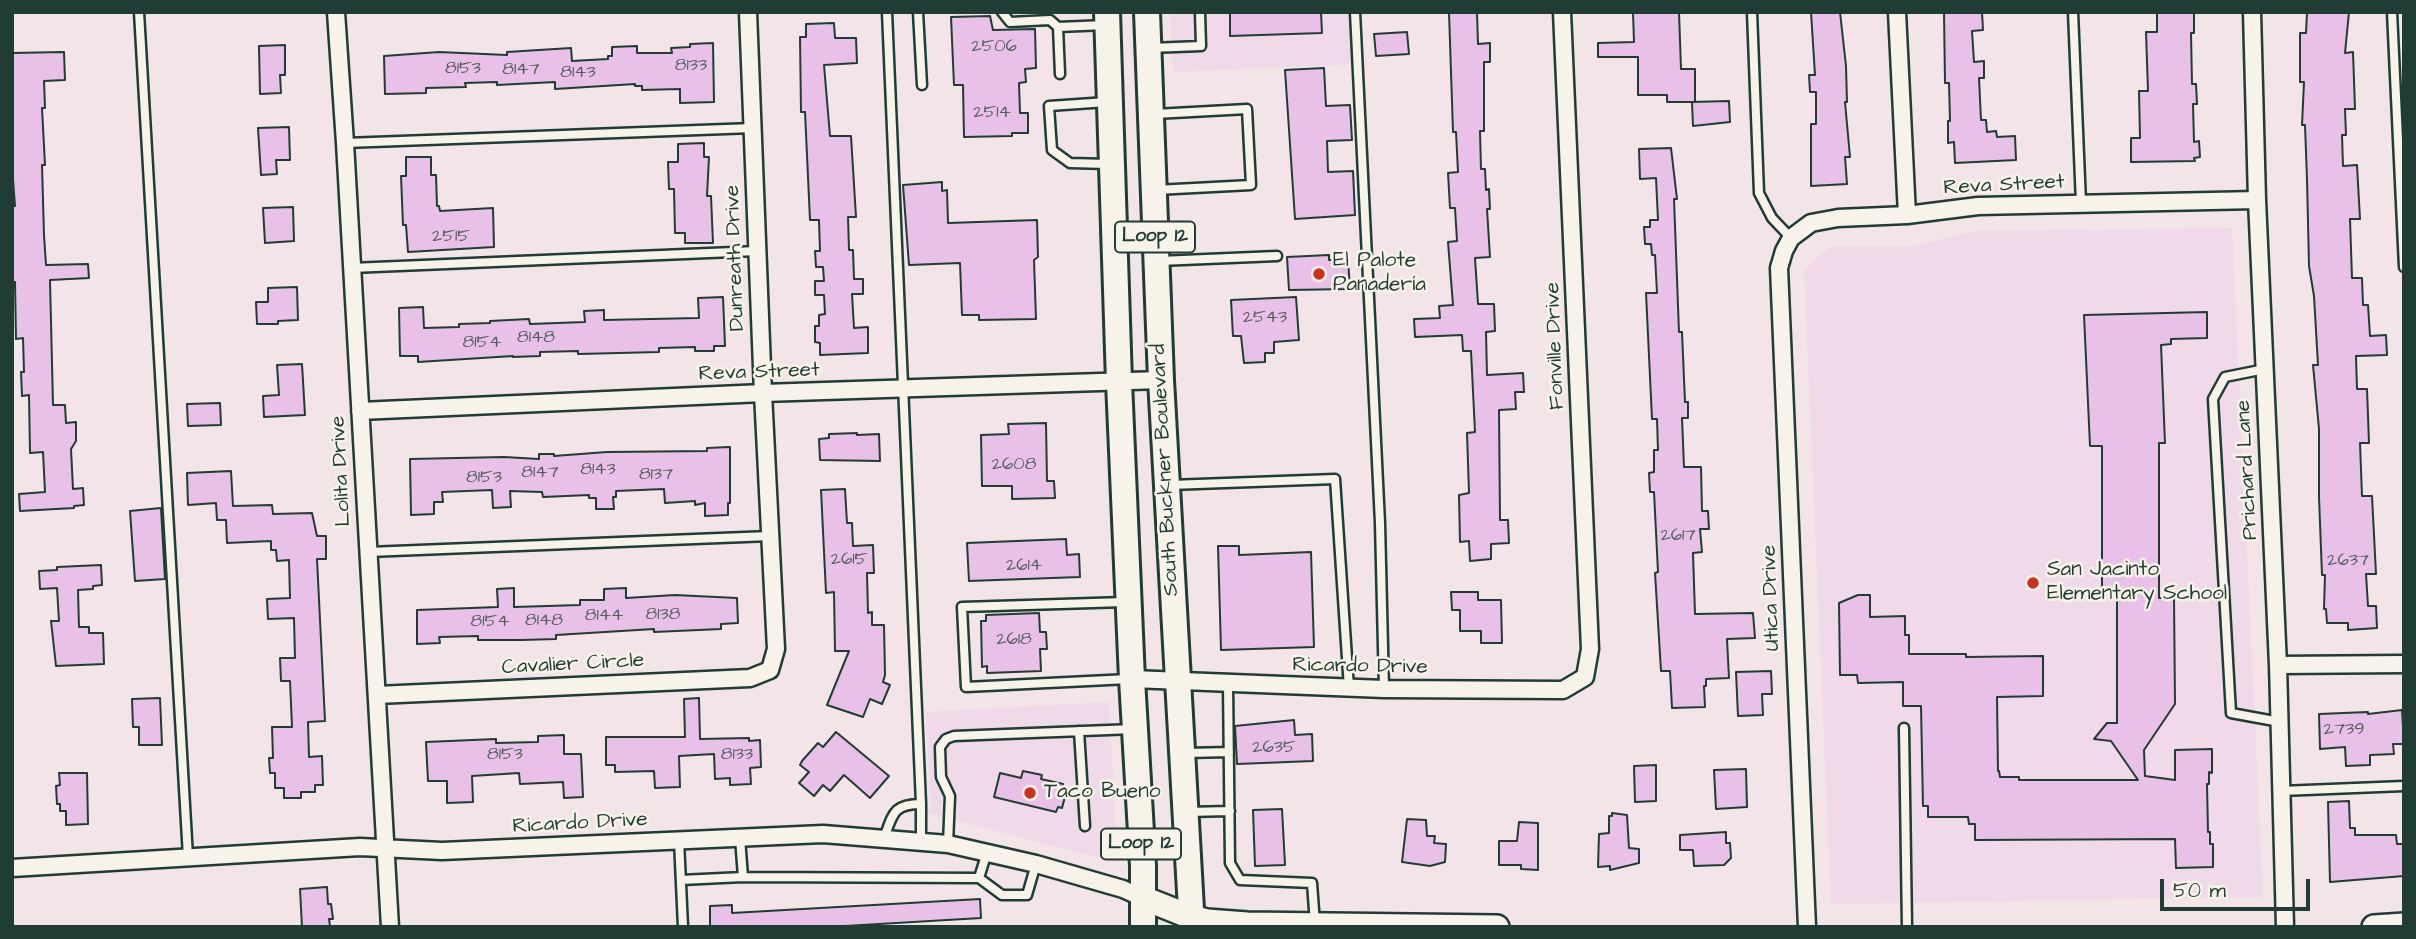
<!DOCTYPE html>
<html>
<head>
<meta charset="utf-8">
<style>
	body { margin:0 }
	#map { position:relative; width:2416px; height:939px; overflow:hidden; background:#f3e4e8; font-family:"Architects Daughter",sans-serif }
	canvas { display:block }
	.frame { position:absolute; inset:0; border:14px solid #1f3d34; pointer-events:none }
	.scale { position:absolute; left:2160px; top:879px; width:150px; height:32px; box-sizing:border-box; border:4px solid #1f3d34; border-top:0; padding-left:9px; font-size:21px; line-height:24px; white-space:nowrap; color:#1f3d34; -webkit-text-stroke:5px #f7f3e8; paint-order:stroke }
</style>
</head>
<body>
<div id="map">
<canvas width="2416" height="939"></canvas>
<div class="frame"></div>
<div class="scale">50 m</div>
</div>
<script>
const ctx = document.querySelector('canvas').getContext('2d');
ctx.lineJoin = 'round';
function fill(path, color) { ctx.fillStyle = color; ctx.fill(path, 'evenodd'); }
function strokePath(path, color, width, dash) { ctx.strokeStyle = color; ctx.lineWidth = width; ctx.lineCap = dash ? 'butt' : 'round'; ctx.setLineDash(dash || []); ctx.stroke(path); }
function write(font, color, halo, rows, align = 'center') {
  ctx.font = font + ' "Architects Daughter",sans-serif'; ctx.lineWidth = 5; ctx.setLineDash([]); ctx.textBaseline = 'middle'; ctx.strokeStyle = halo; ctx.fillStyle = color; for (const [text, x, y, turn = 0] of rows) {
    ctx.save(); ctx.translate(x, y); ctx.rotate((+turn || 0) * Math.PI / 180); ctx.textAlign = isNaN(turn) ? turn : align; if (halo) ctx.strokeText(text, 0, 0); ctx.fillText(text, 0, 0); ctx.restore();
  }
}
fill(new Path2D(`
	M1170,12H1355L1357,64L1173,72Z
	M2232,228L2263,897L1831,904L1804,269L1830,247H1908L1976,231Z
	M1109,702L1116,833L1104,859L919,811L931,810L926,712Z`), '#f0d9e8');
const building = new Path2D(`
	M1230,12H1321L1322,33L1230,36Z
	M1449,12H1477L1478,44L1490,43V62H1484V131H1480L1481,169H1485L1486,190L1489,189L1490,209H1487L1490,257L1475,258L1478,304H1494L1495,331L1486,332L1487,375L1523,373L1524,392H1515L1516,409L1499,410L1500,520H1508L1509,543L1491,544V559L1470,561L1469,541L1460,542L1459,495L1469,493L1467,433L1475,432L1471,351H1463L1462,335L1415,337L1414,319L1440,318L1439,306L1453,305L1448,242L1457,241L1455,208H1450L1448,173L1458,172L1456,132H1453Z
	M1633,12H1679L1681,69H1695V102H1667V95H1638V57H1598V43L1634,42Z
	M1811,12H1840L1846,66L1847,102H1845L1850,157H1845L1847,184L1811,186V124H1816V92H1810L1809,75H1815Z
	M1944,12H1982L1983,30L1972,31L1974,62L1984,61V78H1979L1981,120H1986L1987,132L1996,131L1997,137L2015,136L2016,160L1955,163L1954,142L1948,143V121H1950L1949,83H1945Z
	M2157,12H2194V33H2191L2192,84H2196L2197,104H2193L2194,142L2199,141L2200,157L2194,158L2195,161L2131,162V138H2140L2139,91H2148L2146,32H2157Z
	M2307,12H2349L2345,53L2353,52L2355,109H2345L2346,135H2342L2343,166L2357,165L2360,219H2350L2352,278H2362L2363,305H2368L2370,336L2386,335L2387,355L2356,356L2357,389H2367L2369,443H2360L2362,496H2372L2376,574H2366L2368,606H2376L2377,628L2348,630V623H2327L2326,609H2324L2325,575H2322L2319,497V429L2313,365H2318L2314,296L2309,266L2307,179L2305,125H2302L2304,82H2300V33H2306Z
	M990,16L993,30L1035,29L1036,68L1025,69L1026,82L1019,83L1020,113H1028V133H1012V136L964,137L963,85H954L951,17Z
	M834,23L835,38H856L857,63L824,65L830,136H851L856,217H848L849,250H853L854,279H863V294H852L854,328L868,327V353L820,355V343L815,342V326H819V315L825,314L824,295H815V281H824L823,267H816L815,251H820L819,220H810L805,112H801L800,37H806V24Z
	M1407,32L1409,54L1376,56L1374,34Z
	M713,43L714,102L680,103V89L642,90V86H635V84L555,89V82L497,85V82L465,83L466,87L426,88V93L385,94L384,56L439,52L507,55V52L571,48L572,61L608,59V56H612V47L637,46V53H672L671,48L690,47V44Z
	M285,45V75H280L281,93L260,94L259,46Z
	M64,52L65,80L44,81L45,108H42L45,165H42L44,235L46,265L88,264L89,278L50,280L53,405H65L66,423L76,422V441L71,449L73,489L83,488L84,505L74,506V508L20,511L19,494L45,492L43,452L30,453L29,395L22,396L21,372H24L23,338L16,339L15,282L12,283V206H15L12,166V53Z
	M1324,68L1326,106L1350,105L1352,140L1327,141L1328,172L1353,171L1355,215L1295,219L1285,70Z
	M1729,101L1730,122L1693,126L1692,102Z
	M289,127L290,160H276L277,174L261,175L258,128Z
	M704,143V157H709L707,196H711L713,243H685V233H675L674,189H669L668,162H678V144Z
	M1671,148L1677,199H1674L1679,332H1682L1685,402H1688V418H1682L1684,467H1701L1702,511H1708L1709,529H1700L1702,552L1693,553L1695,614L1753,613L1755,638L1727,639L1729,678L1706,679V686H1704L1705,707L1672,708L1670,671H1661L1655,573L1658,572L1654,492H1650L1649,473L1654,472V450H1658L1657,419H1652L1646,293H1657L1655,255H1652L1651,244H1645L1644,227H1650V220H1658L1656,178L1640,179L1639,149Z
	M406,157H431V175H436L437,206H439L440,211L493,208L494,247L408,252L406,225H403L401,176H406Z
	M942,182V191L947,190L948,223L1037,220L1038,257L1034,260L1036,319L979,320V315H962L960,263L909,265L903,185Z
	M293,207L294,241L265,243L263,208Z
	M1329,255V260L1348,259L1350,289L1289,290L1287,257Z
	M297,287L298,320L278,321V324H257L256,302H268V288Z
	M723,297L725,346H714V351H695V347L659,348V352L578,354V351L540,352V356L513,357V356L418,362V356H400L399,308L423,307L424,328L459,327V324L490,323V321L529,319L530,324L585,322L584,311L604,310V320L699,318L698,298Z
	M1296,297L1299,340L1274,342V353H1265V362L1244,363L1241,336H1233L1231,300Z
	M2207,312V338L2171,339V344L2161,345L2165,443H2159V598H2174L2175,704L2144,750L2145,776L2175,780V750L2212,749V773L2209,772V784H2207L2208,832H2210V844H2213V867L2176,868L2175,839L1975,840V824H1969L1968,817H1928V806H1923L1921,706H1903V682L1858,683L1857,675H1840L1839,603L1858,595H1870V617L1905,616V635H1909V654H1966V657L2043,656V696L1997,697L1998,771H1999L2000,777H2019V780H2138L2111,741L2094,739L2107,723H2117V590H2102V446H2090L2084,315Z
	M302,364L305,415L264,417L263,396L279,395L277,365Z
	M220,403L221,425L188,426L187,404Z
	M1046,423L1047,481H1054L1055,498L1012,499V486H982L981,435L1009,434L1008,424Z
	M857,433V435L879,434L880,461L820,460L819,439L829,438V434Z
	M730,447V503H728V515L705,516V503L695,505V501L665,503L664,489L616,491V497H613L614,509H596V498H589V495L543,497L542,492L510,491L511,507L493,508L492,490L442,492L443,502H434V514L411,515L410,459L504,457L539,459V454H554V456L607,452L707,451V448Z
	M231,471L233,506L272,505L273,514L312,513L317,536H326V559H317L325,721L308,722L309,757L322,756L323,785H315V792H301V798H284V788H275V773H270L269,758H273L272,727H292L290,681H281L280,658H295L294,618L268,619L267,599L290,598L289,560L277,561L276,550H271V541L227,543L226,520H217L216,503L188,505L187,473Z
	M845,489L847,523H852L853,546L873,545L874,573H867L868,613L872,612V625H884L885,675L883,682L890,685L882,704L870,699L863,717L827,705L849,651H835L834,592L826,593L821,490Z
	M161,508L165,579L135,581L130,511Z
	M1066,539L1067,555L1079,554L1080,577L969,581L967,543Z
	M1218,546H1239V555L1311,552L1314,647L1221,650Z
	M101,565L102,585L93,586V589L78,590L79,627H89V633H103L104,664L56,666L51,621H59L57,588L40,589L39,571L57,570V567Z
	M514,588V607L580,605V600H604V589L626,588V598L675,595L737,598L738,623L721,624V629L654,632V629L556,635V639L522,640H478V636L439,637L440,643L417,644V610L498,607L497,589Z
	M1451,592H1478V600H1501L1502,643H1481V631H1460V610H1452Z
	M1039,613L1040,632H1046L1047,649H1040L1041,671L987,673V666L982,667L981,621H986V615Z
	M1771,671L1772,694H1762L1763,715L1738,716L1736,672Z
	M160,698L162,745H139V727H133L132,699Z
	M699,698L700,739L749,738V741L760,740L761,767L750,768L751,784L730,785V778L715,779L714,754L679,756L680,787L655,788L654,771L615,772V765H606V737H685L684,699Z
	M2402,710L2404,744H2393L2394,754L2370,755V765L2346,766L2345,747L2320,749L2319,714L2368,712V714Z
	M1294,720L1295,735L1312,734L1313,761L1237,764L1235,726Z
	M836,732L889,776L870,798L844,775L830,791L823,785L814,796L799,783L809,772L800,765L802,761L818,743L823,747Z
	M564,735V754H581L583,797L564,798L563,782L520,784L519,773L472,776L473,802L447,803V781H428L426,742L496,739V743L538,742V736Z
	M1656,765V801L1635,802L1634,766Z
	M1746,769L1747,807L1716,809L1714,770Z
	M1023,771L1042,775L1041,779L1063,784L1062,788L1067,789L1062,808L1058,807L1056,812L994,797L1000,773L1021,778Z
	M59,773H87L88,824L66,825V811H60V804H57L56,786L60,785Z
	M2349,801L2350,828H2355V835H2396L2397,844H2404V876L2330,882L2328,802Z
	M1282,809L1285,865L1255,866L1253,810Z
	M1612,813L1627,815L1629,848L1639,849V863L1610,870V866L1598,867L1599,834L1609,833V816H1612Z
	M1407,819L1426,820L1427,836H1435L1434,843L1446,844L1445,862L1430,866L1402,862Z
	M1519,822L1538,823V870L1521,869V865H1499V841H1517Z
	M1726,832V843H1730L1731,858L1724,865L1694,866L1693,850H1680V835Z
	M327,887L328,904H331L333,919H329L330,926L302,927L300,889Z
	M980,899L981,918L828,927H710V906L732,905V913Z`);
fill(building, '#e9c0e7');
strokePath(building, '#1f3d34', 2);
const lane = new Path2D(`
	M139,12L188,857
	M887,12L921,804
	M918,12L922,85
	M1002,12L1010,22L1050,20L1058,27
	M1355,12L1380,523L1384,689
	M1752,12L1759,193L1772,218L1791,238
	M2073,12L2081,203
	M2392,12L2404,267
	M1150,48L1201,46L1200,12
	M1060,74L1058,27L1106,25
	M1107,102L1049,106L1052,150L1070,163L1108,164
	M1155,114L1247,109L1251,185L1156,190
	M345,143L753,128
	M1159,261L1277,256
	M351,268L757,251
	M2265,369L2225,377L2213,399L2231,713L2280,722
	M1170,485L1335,479L1349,688
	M368,552L770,536
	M1125,602L962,607L966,687L1129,679
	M1228,684L1230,863L1240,880L1312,883L1315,924
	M1904,728L1907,927
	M1079,731L1085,826
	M1186,753L1229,752
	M2281,791L2404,786
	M1187,812L1230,811
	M740,838L743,877L979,878L987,852
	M884,838C893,814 893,804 921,804V841
	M679,840L683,927
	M948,844L950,796L941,777L940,747L946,739L954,736L1134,729
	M979,878L1002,895H1027L1036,864
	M681,880L743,877`);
const street = new Path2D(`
	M336,12L345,143L390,927
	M1897,12L1907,215
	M2252,12L2257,200L2278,665L2285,927
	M360,411L763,393L1161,380
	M2278,665L2404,664
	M1132,679L1384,689L1563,690L1585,677L1590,649L1562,12
	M377,695L750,678L770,670L776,649L763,393L748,12
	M12,868L360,847L442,851L823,834L948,844L1036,864L1123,889L1143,898
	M1807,927L1779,268L1784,251L1791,238L1811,223L1838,218L1907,215L1978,206L2257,200`);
const secondary = new Path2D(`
	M1143,898L1191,917L1207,921L1247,924L1497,927
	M2374,927L2404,925`);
const primary = new Path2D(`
	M1107,12L1119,382L1132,679L1143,866V927
	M1147,12L1161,380L1192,927`);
strokePath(lane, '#1f3d34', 13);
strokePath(street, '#1f3d34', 21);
strokePath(secondary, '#1f3d34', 28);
strokePath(primary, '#1f3d34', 30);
strokePath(lane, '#f7f3e8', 8);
strokePath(street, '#f7f3e8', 16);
strokePath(secondary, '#f7f3e8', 23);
strokePath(primary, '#f7f3e8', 24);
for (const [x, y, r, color] of [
	[1319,274,7,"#c8321e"],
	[2033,583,7,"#c8321e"],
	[1030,793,7,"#c8321e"]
]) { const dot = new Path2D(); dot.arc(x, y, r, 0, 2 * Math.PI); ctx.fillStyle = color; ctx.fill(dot); strokePath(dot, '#f7f3e8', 2.5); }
write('18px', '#525e61', null, [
	["2506",994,47],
	["8133",691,66],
	["8153",463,69],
	["8147",521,70],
	["8143",578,73],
	["2514",992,113],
	["2515",451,237],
	["2543",1265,318],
	["8148",536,338],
	["8154",482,343],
	["2608",1014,465],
	["8143",598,470],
	["8147",540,473],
	["8137",656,475],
	["8153",484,478],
	["2617",1678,536],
	["2615",849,560],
	["2637",2348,561],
	["2614",1024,566],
	["8138",663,615],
	["8144",604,616],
	["8148",544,621],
	["8154",490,622],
	["2618",1014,640],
	["2739",2344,730],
	["2635",1274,748],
	["8153",505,755],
	["8133",737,755]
]);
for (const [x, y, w] of [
	[1155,237,80],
	[1141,844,80]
]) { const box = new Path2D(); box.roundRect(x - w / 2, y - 15.5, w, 31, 5); ctx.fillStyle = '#f7f3e8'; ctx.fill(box); strokePath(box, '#1f3d34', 2); }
write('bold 19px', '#1f3d34', null, [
	["Loop 12",1155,237],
	["Loop 12",1141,844]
]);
write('21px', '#1f3d34', '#f7f3e8', [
	["Reva Street",2004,186,-3],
	["Dunreath Drive",736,258,-92],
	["Fonville Drive",1556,346,-92],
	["Reva Street",759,373,-2],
	["South Buckner Boulevard",1166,470,-93],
	["Prichard Lane",2248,470,-93],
	["Lolita Drive",342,471,-93],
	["Utica Drive",1772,598,-92],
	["Cavalier Circle",573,665,-3],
	["Ricardo Drive",1360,667,1],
	["Ricardo Drive",580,824,-3]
]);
write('21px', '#1f3d34', '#f7f3e8', [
	["El Palote",1333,262],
	["Panadería",1333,286],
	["San Jacinto",2047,571],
	["Elementary School",2047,595],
	["Taco Bueno",1044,793]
], 'left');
</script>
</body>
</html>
